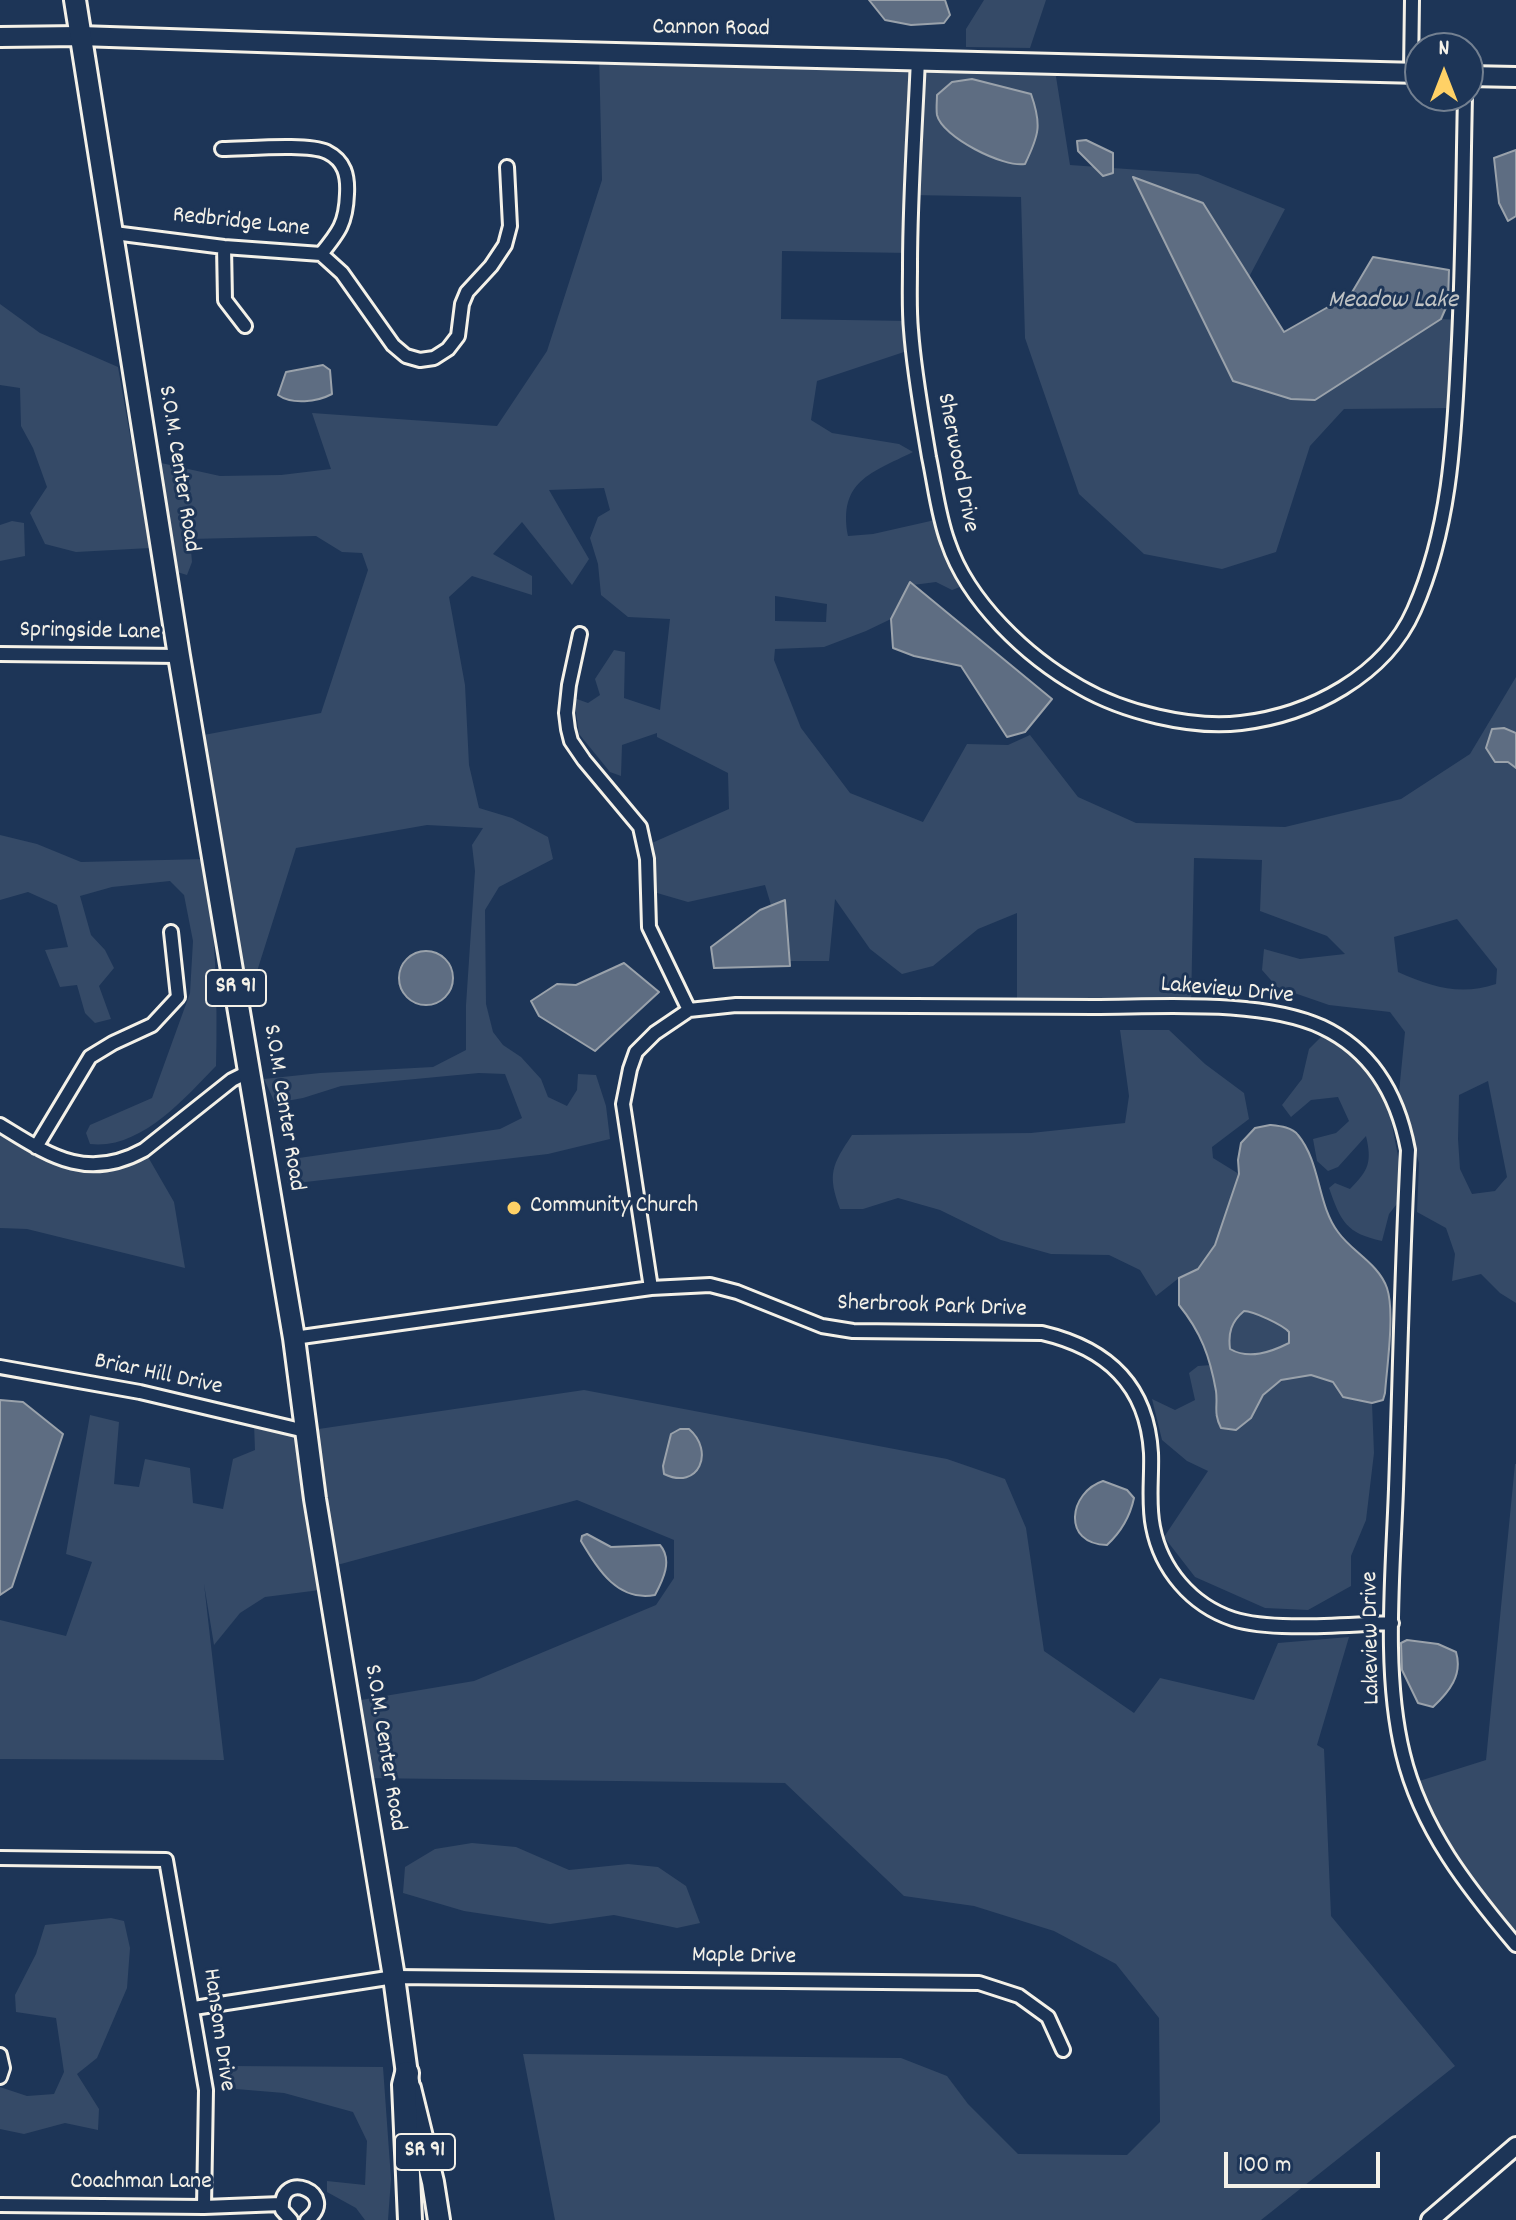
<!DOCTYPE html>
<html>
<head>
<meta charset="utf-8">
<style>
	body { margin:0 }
	#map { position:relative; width:1516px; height:2220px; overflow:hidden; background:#1d3557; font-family:Dekko,sans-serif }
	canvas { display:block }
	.north { position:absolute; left:1404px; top:32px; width:80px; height:80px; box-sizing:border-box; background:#1d3557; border:2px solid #738091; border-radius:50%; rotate:0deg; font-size:22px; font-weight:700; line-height:32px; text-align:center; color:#f4f1e8 }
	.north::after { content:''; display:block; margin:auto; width:28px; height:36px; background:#ffd166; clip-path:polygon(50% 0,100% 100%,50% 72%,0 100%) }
	.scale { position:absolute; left:1224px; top:2152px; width:156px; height:36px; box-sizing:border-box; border:4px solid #f4f1e8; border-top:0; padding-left:10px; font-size:24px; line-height:28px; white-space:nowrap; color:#f4f1e8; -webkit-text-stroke:6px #1d3557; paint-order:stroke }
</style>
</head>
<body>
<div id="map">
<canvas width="1516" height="2220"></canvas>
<div class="north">N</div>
<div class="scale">100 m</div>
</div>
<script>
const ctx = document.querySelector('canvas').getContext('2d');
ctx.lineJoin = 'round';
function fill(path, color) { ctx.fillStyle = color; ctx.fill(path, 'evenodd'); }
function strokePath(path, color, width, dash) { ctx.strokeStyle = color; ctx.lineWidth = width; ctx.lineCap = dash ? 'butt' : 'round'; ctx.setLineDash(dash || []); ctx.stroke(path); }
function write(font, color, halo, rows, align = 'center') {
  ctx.font = font + ' Dekko,sans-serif'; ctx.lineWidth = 6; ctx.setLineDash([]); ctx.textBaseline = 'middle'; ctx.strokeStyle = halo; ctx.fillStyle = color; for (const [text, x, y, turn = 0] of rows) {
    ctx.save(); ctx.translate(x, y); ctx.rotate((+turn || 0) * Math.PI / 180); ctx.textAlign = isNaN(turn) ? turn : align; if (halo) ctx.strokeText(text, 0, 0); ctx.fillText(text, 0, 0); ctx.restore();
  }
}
fill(new Path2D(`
	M984,0H1046L1030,48L966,47V29Z
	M599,52L1054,64L1070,165L1198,174L1285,209L1249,277L1203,203L1133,178L1315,400L1441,319L1460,320L1456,408L1344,409L1310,446L1276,552L1222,569L1144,554L1079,494L1025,338L1021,197L912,195L910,253L782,251L781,319L910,321L913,349L817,381L811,420L832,433L899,444L913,452C871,473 838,481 848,536L873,534L935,520L960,587L952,590L936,582L913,585L891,619L866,631L824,647L775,649L774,660L801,728L850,793L923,822L967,744L1008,745L1030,735L1078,797L1136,823L1285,827L1401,799L1470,754L1516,677V1303L1500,1293L1481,1274L1452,1281L1455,1254L1446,1228L1417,1212L1419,1163L1399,1092L1405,1032L1390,1012L1329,1005L1277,987L1262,970L1264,949L1300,959L1345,954L1327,936L1260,911L1262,860L1194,858L1191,1007H1017V913L978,929L933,966L902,974L870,949L835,899L829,961H789L785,900L771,905L765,885L688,902L657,893L647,897L645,846L729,809L728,773L657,737V733L622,745L621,776L610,772L579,734L574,698L588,703L600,695L595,679L614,650L625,652L624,698L660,710L670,619L628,617L601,595L598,564L590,538L598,517L610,510L604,488L549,490L589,559L572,585L522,522L493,554L532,576V595L472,576L449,597L465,685L469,765L479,808L512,818L548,837L553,859L499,887L485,910L486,1004L493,1032L503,1045L521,1057L541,1079L548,1097L567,1106L577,1090L578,1074L596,1075L606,1106L610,1139L548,1154L288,1184L285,1160L500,1129L522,1118L505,1074L479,1073L341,1086L303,1098L275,1103L264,1079L320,1073L433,1067L466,1050V1005L475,871L472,845L483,828L427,825L296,848L241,1022L193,737L321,713L368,570L362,553L342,552L316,536L190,539L192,562L187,575L177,572L161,463L220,476L281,475L331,469L312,413L497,426L547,351L602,180ZM775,596L827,604L826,622L775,621ZM1457,919L1497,969L1496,984C1460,996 1432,987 1398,972L1394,937ZM1488,1081L1507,1177L1495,1191L1472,1194L1460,1169L1458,1139L1459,1095Z
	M0,304L40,333L118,367L150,548L76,552L45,544L30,513L47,487L33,448L21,426L20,388L0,385Z
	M12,521L24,523L25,556L0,561V525Z
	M0,835L37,844L81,862L205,859C215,927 218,997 216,1066C184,1099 140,1150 90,1144L86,1133L90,1125L152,1098L190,993L193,941L184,895L170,881L112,887L80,896L91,935L105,950L114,968L99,986L111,1019L95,1023L85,1013L77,985L60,987L45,950L68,947L57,905L28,892L0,900Z
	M1120,1030H1169L1205,1064L1244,1093L1249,1119L1212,1147L1213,1158L1239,1174L1215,1245L1198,1269L1179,1278L1156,1296L1140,1270L1109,1255L1051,1254L1001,1240L940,1210L898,1198L863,1209H840C827,1174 832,1165 852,1135L1031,1133L1125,1123L1129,1096Z
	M1325,1033L1360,1058L1387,1099L1401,1172L1400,1200L1389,1214L1382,1241C1346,1233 1341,1222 1329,1188L1335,1183L1350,1189C1369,1170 1372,1162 1366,1136L1338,1167L1328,1171L1317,1161L1313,1139L1336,1133L1349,1121L1338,1097L1311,1100L1291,1117L1282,1105L1302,1079L1309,1049Z
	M0,1125L36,1147L91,1165L144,1150L174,1202L185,1268L27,1229L0,1228Z
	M1244,1311C1253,1311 1283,1325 1289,1332V1343C1271,1351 1249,1360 1230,1349C1228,1333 1231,1322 1244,1311Z
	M1211,1365L1216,1396L1215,1415L1251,1418C1255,1411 1258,1401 1263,1395C1279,1375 1311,1370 1333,1382C1350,1391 1351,1400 1372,1403L1374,1453L1366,1520L1351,1556V1586L1308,1610L1265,1608L1195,1577L1164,1537L1208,1471L1187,1461L1162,1440L1152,1399L1175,1410L1195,1400L1189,1373L1198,1366Z
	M584,1390L947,1459L1005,1479L1026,1528L1044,1651L1134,1713L1160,1678L1254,1700L1278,1643L1349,1637L1317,1745L1324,1749L1331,1916L1455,2066L1261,2220H555L523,2054L901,2058L947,2076L968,2104L1018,2154L1127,2155L1160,2122L1159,2018L1116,1964L1054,1931L974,1906L904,1896L785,1783L361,1778L349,1702L474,1681L656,1605L674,1578V1540L577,1500L326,1568L305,1431Z
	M90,1415L119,1422L114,1484L139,1487L145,1459L190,1468L193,1503L223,1509L233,1459L255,1450L254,1424L295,1436L320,1590L265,1597L240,1613L214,1645L204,1584L224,1760L0,1759V1620L66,1636L92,1562L66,1554Z
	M1515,1464H1516V1945L1460,1877L1413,1783L1486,1760Z
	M472,1843L516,1847L569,1870L628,1864L658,1867L686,1886L700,1923L677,1928L614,1915L550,1924L464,1911L403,1893L405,1867L435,1849Z
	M111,1918L124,1921L130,1948L127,1988L97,2058L77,2074L99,2109L98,2130L65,2123L24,2134L0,2129V2087L27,2096L54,2094L64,2072L56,2018L16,2012L15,1995L36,1954L45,1925Z
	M226,2066L383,2067L391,2179L388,2220H365L356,2208L327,2192V2181L365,2185L367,2141L353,2112L284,2093L236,2089Z`), '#354a67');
const water = new Path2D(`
	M869,0H945L950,15L944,23L911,25L885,20Z
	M972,79L1031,94C1042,125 1039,135 1025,164C1004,168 942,137 937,115C936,109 937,101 937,95L952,82Z
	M1086,140L1113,153V173L1103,176L1078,151L1077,141Z
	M1516,150V216L1508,221L1499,203L1494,158Z
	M1133,177L1203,203L1284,332L1351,294L1373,257L1449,270L1448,303L1441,319L1315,400L1291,399L1233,381Z
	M323,365L330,370L332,394C317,402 292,405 278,395L286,372Z
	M910,582L1052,699L1025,732L1007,737L961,666L914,656L893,648L891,619Z
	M1504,728L1516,733V768L1508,762H1495L1486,748L1492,729Z
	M785,900L790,966L714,968L711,947L760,910Z
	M399 978a27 27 0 1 1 54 0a27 27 0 1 1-54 0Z
	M624,963L659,992L595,1051L539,1016L531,1001L557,984L576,985Z
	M1270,1125C1280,1126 1292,1127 1298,1135C1321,1163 1317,1204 1338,1232C1352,1252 1378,1263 1387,1288C1395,1312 1387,1366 1385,1393L1383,1400L1372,1403L1343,1397L1333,1382L1311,1375L1281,1380L1263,1395L1251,1418L1236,1430L1221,1428C1213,1412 1218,1407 1216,1391C1210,1357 1201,1332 1179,1305V1278L1198,1269L1215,1245L1239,1174L1238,1160L1241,1143L1255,1128ZM1244,1311C1253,1311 1283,1325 1289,1332V1343C1271,1352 1249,1360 1230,1349C1228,1333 1231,1322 1244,1311Z
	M0,1400L23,1402L63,1434L12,1587L0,1595Z
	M680,1429H689C715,1451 699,1491 664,1474L663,1466L671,1434Z
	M1103,1481L1127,1490L1134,1498C1130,1517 1121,1532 1107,1545C1061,1544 1069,1492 1103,1481Z
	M587,1534L611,1547L660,1545C673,1560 663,1580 655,1595C617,1602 598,1569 581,1541L582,1536Z
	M1407,1640L1438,1644L1456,1652C1463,1675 1449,1692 1433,1707L1418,1703L1402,1670L1401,1643Z`);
fill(water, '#5e6d82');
strokePath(water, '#9aa2ab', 2);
const minor = new Path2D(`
	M918,59C915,128 910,197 910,266C910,287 909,309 911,330C914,372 922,415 929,457C935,485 938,515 948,542C968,602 1027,657 1080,687C1123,712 1191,729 1241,723C1310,715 1385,676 1414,610C1449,531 1454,444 1458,359C1463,272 1463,184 1465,96
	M1411,72L1412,0
	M222,149C246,149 307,143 327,152C345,161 348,176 347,194C346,223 339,232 321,254
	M114,233L224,247L321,254L342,273L393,345L406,356L420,360L434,358L448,349L458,336L462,304L467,292L491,266L505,245L510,226L507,167
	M224,247L225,300L245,326
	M580,634L569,685L566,713L568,729L571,741L584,760L640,827L647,859L649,927L689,1010
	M0,654L179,656
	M0,1125C49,1155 86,1182 144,1150L232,1080L250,1071
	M36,1147L90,1057L113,1043L152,1025L178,997L171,932
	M651,1288L623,1104L630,1069L636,1052L655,1033L689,1010L736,1005C855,1006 974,1006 1093,1007C1160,1007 1261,999 1322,1027C1373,1051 1398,1096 1408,1150C1402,1263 1400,1376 1396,1489C1393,1573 1383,1673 1403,1754C1421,1829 1468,1888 1516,1945
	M294,1338L651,1288L710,1285L737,1292L822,1326L853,1331L1042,1333C1106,1348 1147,1384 1151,1453C1152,1477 1148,1503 1153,1527C1161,1569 1191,1605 1233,1619C1274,1632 1347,1624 1392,1623
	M0,1367L140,1392L305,1431
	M0,1858L166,1860L206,2090L204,2207
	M194,2008L394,1977L979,1983L1019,1996L1048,2017L1063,2050
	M0,2055L3,2068L0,2077
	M0,2205L204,2207L281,2204
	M291,2220L282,2210C278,2167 341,2194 307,2220`);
const tertiary = new Path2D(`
	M1430,2220L1516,2146`);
const secondary = new Path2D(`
	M0,37L80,36L495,50L1420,73
	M1468,76L1516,77`);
const primary = new Path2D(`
	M75,0L179,656L294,1338L315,1499L394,1977L409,2089
	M410,2088L433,2182L439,2220`);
const motorway = new Path2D(`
	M407,2073L404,2085L410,2220`);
strokePath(minor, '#f4f1e8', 18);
strokePath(tertiary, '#f4f1e8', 22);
strokePath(secondary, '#f4f1e8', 24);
strokePath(primary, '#f4f1e8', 26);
strokePath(motorway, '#f4f1e8', 28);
strokePath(minor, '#1d3557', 12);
strokePath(tertiary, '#1d3557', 16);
strokePath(secondary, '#1d3557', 18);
strokePath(primary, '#1d3557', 20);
strokePath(motorway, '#1d3557', 22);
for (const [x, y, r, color] of [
	[514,1208,8,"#ffd166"]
]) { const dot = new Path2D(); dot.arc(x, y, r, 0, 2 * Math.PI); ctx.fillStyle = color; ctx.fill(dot); strokePath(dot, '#1d3557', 3); }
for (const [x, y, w] of [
	[236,988,60],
	[425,2152,60]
]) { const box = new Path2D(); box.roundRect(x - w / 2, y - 18, w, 36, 6); ctx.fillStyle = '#1d3557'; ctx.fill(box); strokePath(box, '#f4f1e8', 2); }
write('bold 22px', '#f4f1e8', null, [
	["SR 91",236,988],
	["SR 91",425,2152]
]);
write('24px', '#f4f1e8', '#1d3557', [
	["Cannon Road",711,30,1],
	["Redbridge Lane",241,224,6],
	["Sherwood Drive",956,463,79],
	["S.O.M. Center Road",177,469,81],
	["Springside Lane",90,633,1],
	["Lakeview Drive",1227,992,5],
	["S.O.M. Center Road",282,1108,81],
	["Sherbrook Park Drive",932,1308,2],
	["Briar Hill Drive",158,1376,12],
	["Lakeview Drive",1373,1638,-91],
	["S.O.M. Center Road",383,1748,81],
	["Maple Drive",744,1958,1],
	["Hansom Drive",217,2030,82],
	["Coachman Lane",141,2184]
]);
write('24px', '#f4f1e8', '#1d3557', [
	["Community Church",530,1208]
], 'left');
write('italic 26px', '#c0c3c4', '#1d3557', [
	["Meadow Lake",1393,302]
]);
</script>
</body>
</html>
